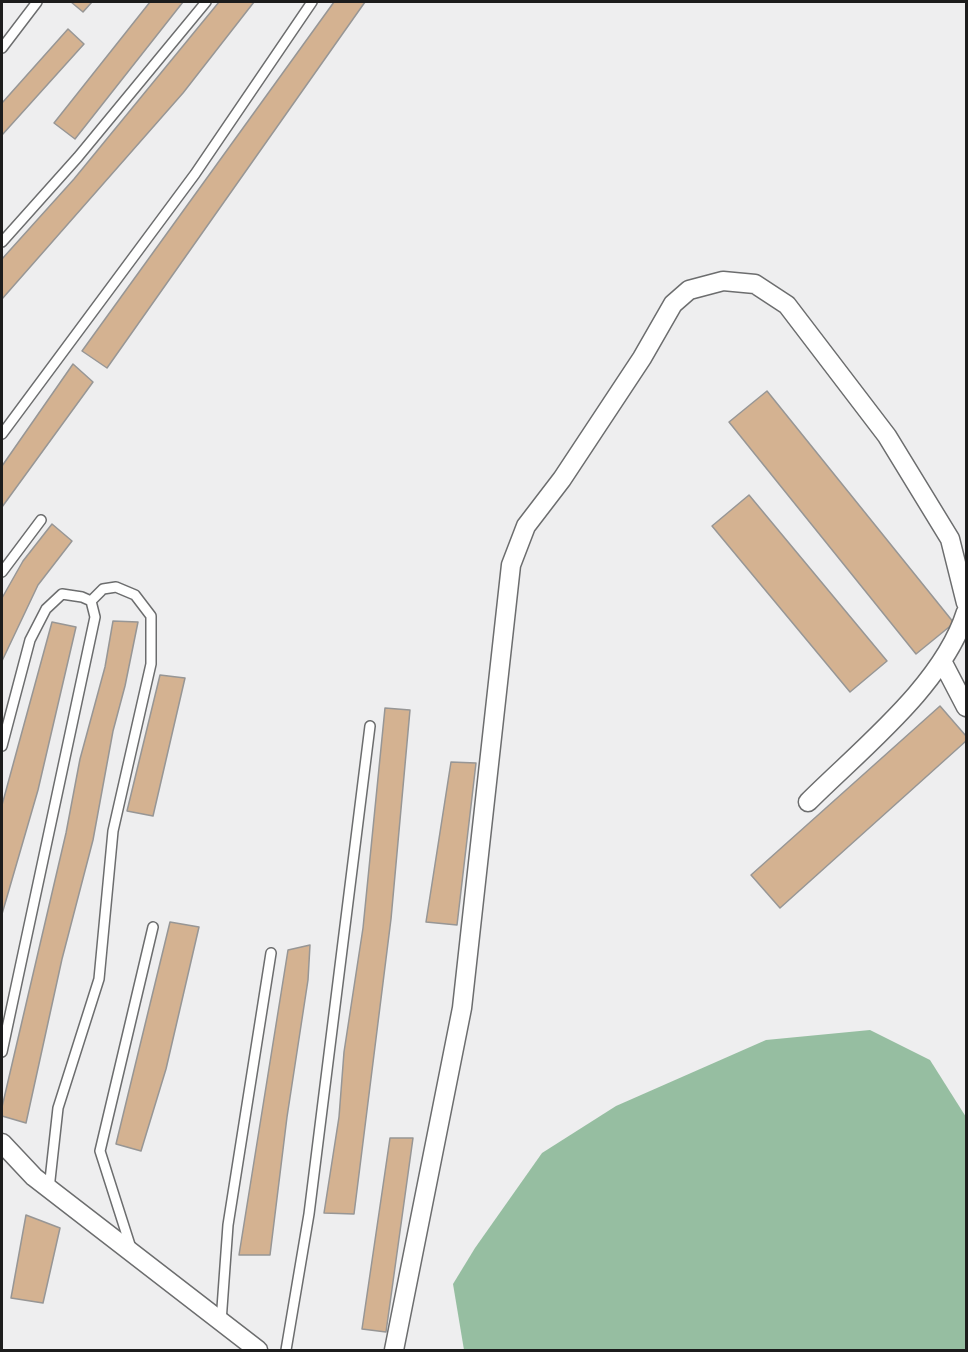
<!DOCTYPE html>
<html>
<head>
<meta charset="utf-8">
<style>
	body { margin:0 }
	#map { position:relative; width:968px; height:1352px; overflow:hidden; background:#eeeeef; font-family:"Noto Sans",sans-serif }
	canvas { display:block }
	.frame { position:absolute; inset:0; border:3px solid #1c1c1c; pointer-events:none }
</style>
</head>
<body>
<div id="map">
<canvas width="968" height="1352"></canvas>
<div class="frame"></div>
</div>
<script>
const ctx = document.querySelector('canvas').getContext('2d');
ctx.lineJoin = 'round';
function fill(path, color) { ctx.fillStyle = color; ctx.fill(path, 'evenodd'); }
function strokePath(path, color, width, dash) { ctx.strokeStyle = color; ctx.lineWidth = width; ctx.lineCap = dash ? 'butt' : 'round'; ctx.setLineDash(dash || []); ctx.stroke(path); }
fill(new Path2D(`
	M870,1030L930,1060L966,1117V1350H464L453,1284L475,1248L542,1153L616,1106L766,1040Z`), '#96bea1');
const building = new Path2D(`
	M71,2H92L83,12Z
	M150,2H183L75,139L54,123Z
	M219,2H254L183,93L2,299V259L74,179Z
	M334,2H365L107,368L82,351Z
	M68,29L84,44L2,135V103Z
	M73,364L93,382L2,507V466Z
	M767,391L954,623L916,654L729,422Z
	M749,495L887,661L850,692L712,526Z
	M52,524L72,541L38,585L2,661V598L23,561Z
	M113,621L138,622L125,686L113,731L93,840L62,959L26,1123L2,1116V1107L66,833L80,759L105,667Z
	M52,622L76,627L38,790L2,914V805Z
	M160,675L185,678L153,816L127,811Z
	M940,706L966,736V741L780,908L751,875Z
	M385,708L410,710L391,919L354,1214L324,1213L339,1117L344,1052L363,928Z
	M451,762L476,763L457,925L426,922Z
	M170,922L199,927L166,1069L141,1151L116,1144Z
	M310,945L308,980L287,1117L270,1255H239L288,950Z
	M390,1138H413L386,1332L362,1329Z
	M26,1215L60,1228L43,1303L11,1298Z`);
fill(building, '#d4b291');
strokePath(building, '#979695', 1.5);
const lane = new Path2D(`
	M2,48L37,2
	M2,242L78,157L206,2
	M2,434L195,174L312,2
	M2,572L41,520
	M2,746L30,640L46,609L62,594L82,597L91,601
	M2,1052L95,617L91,601L103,589L116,587L135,595L151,616V664L113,831L99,979L58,1108L49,1189
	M131,1248L100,1151L153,927
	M221,1322L228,1225L271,953
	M286,1350L309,1214L370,726`);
const street = new Path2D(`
	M942,661L966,707
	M808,802C862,748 943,685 966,612
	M2,1143L34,1177L258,1350
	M394,1350L462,1008L511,565L526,526L562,479L642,358L673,304L689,290L723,281L755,284L787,305L887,436L950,539L966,603`);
strokePath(lane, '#6c6d6e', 12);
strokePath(street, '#6c6d6e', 21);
strokePath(lane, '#fff', 9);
strokePath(street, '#fff', 18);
</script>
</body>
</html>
